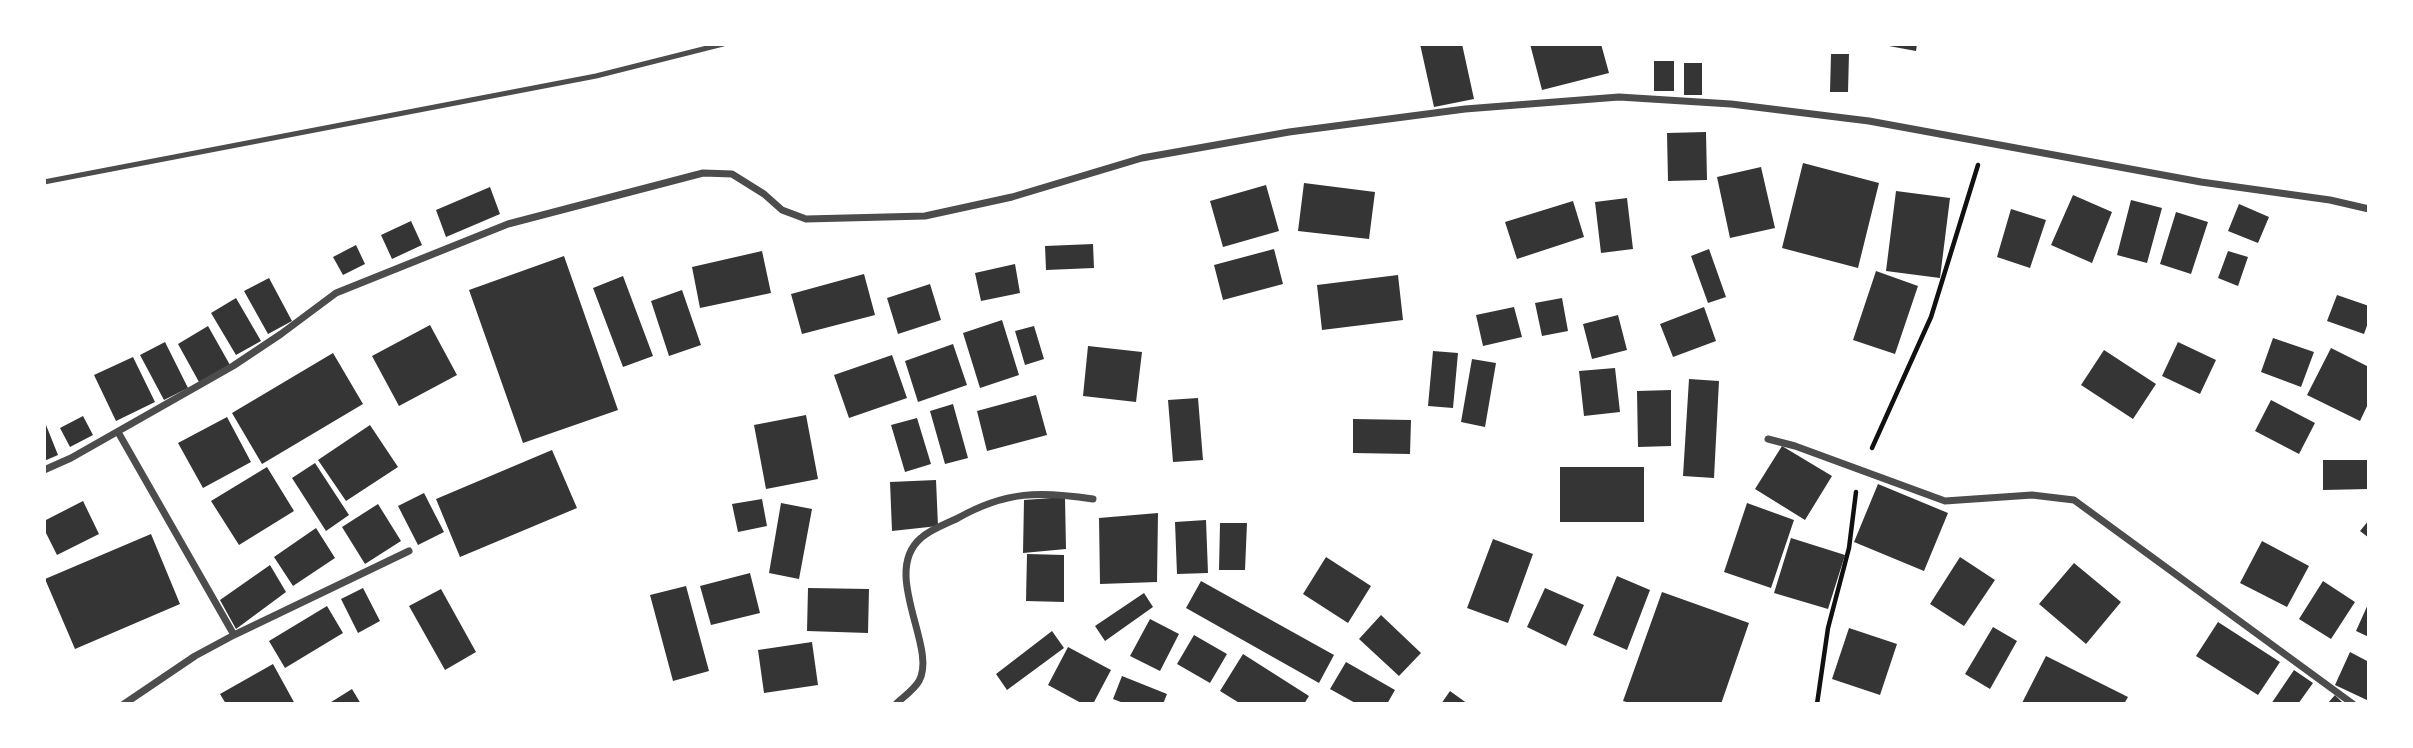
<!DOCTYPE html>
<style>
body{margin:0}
#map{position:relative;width:2413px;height:748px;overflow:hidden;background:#fff;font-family:Figtree,sans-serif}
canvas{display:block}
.frame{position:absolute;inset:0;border:46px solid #fff;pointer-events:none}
</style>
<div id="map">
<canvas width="2413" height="748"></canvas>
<div class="frame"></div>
</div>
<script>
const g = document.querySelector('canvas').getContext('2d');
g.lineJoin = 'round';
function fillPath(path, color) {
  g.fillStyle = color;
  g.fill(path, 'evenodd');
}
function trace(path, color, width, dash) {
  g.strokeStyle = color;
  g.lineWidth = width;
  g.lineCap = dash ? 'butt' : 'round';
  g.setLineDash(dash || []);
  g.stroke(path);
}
const building = new Path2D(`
 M 1420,44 L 1462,44 L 1474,99 L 1434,107 Z
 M 1530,44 L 1601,44 L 1609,73 L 1542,90 Z
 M 1878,44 L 1917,44 L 1916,51 Z
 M 1831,54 L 1849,54 L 1848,92 L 1830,92 Z
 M 1654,61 L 1674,61 L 1674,91 L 1654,91 Z
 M 1684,63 L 1702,63 L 1702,95 L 1684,95 Z
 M 1706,132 L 1707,180 L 1668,181 L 1667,133 Z
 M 1803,163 L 1879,183 L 1858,268 L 1782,248 Z
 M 1761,167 L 1775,228 L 1730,238 L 1717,177 Z
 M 1304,183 L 1375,192 L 1369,239 L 1298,231 Z
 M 1266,185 L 1279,231 L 1223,247 L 1210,201 Z
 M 490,187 L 500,214 L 446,237 L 436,210 Z
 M 1896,191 L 1950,198 L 1940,278 L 1886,271 Z
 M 2073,195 L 2112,212 L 2092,263 L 2051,245 Z
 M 1627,198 L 1633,249 L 1601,253 L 1595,202 Z
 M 2131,200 L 2162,208 L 2147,263 L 2117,255 Z
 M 1573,201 L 1584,237 L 1517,259 L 1505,222 Z
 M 2239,204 L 2269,217 L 2258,243 L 2228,231 Z
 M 2011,209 L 2046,220 L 2030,268 L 1997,257 Z
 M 2176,212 L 2208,222 L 2191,274 L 2160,264 Z
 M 411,221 L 422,245 L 392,259 L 381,235 Z
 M 1093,244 L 1094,268 L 1046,270 L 1045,246 Z
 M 356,245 L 365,264 L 343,275 L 333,257 Z
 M 1274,249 L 1283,284 L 1223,300 L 1214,265 Z
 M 1709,249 L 1726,297 L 1708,303 L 1691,256 Z
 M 762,251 L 771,293 L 700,308 L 692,267 Z
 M 2228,251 L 2248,257 L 2238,286 L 2218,278 Z
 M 564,256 L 618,410 L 523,443 L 469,290 Z
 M 1015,264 L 1020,293 L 981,301 L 975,273 Z
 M 1876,271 L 1918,286 L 1895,354 L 1853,340 Z
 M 864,274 L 875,315 L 802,334 L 791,294 Z
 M 1398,275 L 1403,320 L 1322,330 L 1317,285 Z
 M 623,276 L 653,356 L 623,367 L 593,288 Z
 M 269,278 L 292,321 L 268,334 L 244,291 Z
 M 930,284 L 941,320 L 898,334 L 887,298 Z
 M 682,290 L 701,345 L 669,356 L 651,301 Z
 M 2337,295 L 2369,306 L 2369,320 L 2364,334 L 2327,321 Z
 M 236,298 L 261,341 L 236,355 L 211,313 Z
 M 1562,298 L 1568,331 L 1542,336 L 1535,303 Z
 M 1514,307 L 1522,337 L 1483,346 L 1476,315 Z
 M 1704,307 L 1716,341 L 1673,357 L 1660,324 Z
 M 1618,315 L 1627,350 L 1592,359 L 1583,324 Z
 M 1002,320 L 1019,375 L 980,388 L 963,333 Z
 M 430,325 L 457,375 L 399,406 L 372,356 Z
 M 208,326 L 230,365 L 199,382 L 178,344 Z
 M 1034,326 L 1044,359 L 1025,365 L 1015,331 Z
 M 2273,338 L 2314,352 L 2301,387 L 2261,372 Z
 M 165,342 L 188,388 L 164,400 L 140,355 Z
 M 2178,342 L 2216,360 L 2200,394 L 2162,376 Z
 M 953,344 L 967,385 L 918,402 L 905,361 Z
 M 1088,346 L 1142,352 L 1136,402 L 1083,396 Z
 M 2331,348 L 2369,367 L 2369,402 L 2360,421 L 2307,395 Z
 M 2104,350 L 2156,384 L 2133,419 L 2081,385 Z
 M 1433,351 L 1458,353 L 1453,408 L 1428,406 Z
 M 333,353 L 363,404 L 262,464 L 232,413 Z
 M 892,355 L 907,398 L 849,418 L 834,375 Z
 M 133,357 L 155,402 L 116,421 L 94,375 Z
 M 1472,359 L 1496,363 L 1485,427 L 1461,422 Z
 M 1615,368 L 1620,412 L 1584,416 L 1579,371 Z
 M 1689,379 L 1719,381 L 1714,478 L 1683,476 Z
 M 1671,390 L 1671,446 L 1638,447 L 1637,391 Z
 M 1036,395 L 1047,435 L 987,451 L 977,411 Z
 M 1198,398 L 1203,460 L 1173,462 L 1168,400 Z
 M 2271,400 L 2315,423 L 2299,454 L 2255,431 Z
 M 953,404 L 968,458 L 945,464 L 930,411 Z
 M 806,415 L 818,479 L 766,489 L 754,425 Z
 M 83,416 L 93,435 L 70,447 L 60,428 Z
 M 227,417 L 251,462 L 203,488 L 178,443 Z
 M 917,418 L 931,464 L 905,472 L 891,425 Z
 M 1353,419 L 1411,420 L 1410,454 L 1353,453 Z
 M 44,420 L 58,455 L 44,461 Z
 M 370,425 L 398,467 L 346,501 L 318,460 Z
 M 1782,446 L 1832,476 L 1805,520 L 1755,489 Z
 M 552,450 L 577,508 L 460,557 L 436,499 Z
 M 2323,460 L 2369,460 L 2369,489 L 2323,490 Z
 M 315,463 L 349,515 L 326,531 L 292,478 Z
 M 267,467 L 294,511 L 239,545 L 211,501 Z
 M 1560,467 L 1644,467 L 1644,522 L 1560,522 Z
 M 936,480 L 938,526 L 892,531 L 890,482 Z
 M 1878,484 L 1948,513 L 1924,571 L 1854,542 Z
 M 424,493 L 444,532 L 418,545 L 398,506 Z
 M 1065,497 L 1066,549 L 1023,553 L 1024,500 Z
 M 762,499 L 767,526 L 738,532 L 732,504 Z
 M 83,501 L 99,534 L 57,555 L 44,529 L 44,521 Z
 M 781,503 L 812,509 L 799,579 L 769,573 Z
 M 1747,503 L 1794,520 L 1771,588 L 1724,572 Z
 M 378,504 L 401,541 L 365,564 L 342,527 Z
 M 1158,513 L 1157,582 L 1100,584 L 1099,518 Z
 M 1206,520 L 1208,573 L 1177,574 L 1175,522 Z
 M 2369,520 L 2369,538 L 2360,531 Z
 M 1220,523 L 1247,523 L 1245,570 L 1219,570 Z
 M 316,528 L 335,558 L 293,586 L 274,557 Z
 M 151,534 L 180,604 L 75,649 L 45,579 Z
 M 1791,538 L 1845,555 L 1828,609 L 1774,593 Z
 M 1493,539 L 1533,554 L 1508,623 L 1467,608 Z
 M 2262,541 L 2309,566 L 2287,607 L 2240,583 Z
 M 1027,554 L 1064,555 L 1064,602 L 1026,601 Z
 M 1326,557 L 1371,586 L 1348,623 L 1303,594 Z
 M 1960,557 L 1995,580 L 1964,626 L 1930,604 Z
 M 2074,563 L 2121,602 L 2086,644 L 2039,604 Z
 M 270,565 L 286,592 L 236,629 L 220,600 Z
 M 750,573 L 760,613 L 711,625 L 700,586 Z
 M 1617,576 L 1650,590 L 1627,650 L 1593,635 Z
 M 1201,581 L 1334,655 L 1319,683 L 1186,608 Z
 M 2323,581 L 2355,602 L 2331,639 L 2299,619 Z
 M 686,586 L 709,671 L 673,681 L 650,595 Z
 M 363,588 L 380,621 L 358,633 L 341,599 Z
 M 808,588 L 869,589 L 868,633 L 807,631 Z
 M 1545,588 L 1584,605 L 1566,646 L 1527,627 Z
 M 441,589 L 476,652 L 445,670 L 409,606 Z
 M 1662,592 L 1749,623 L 1721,704 L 1633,704 L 1623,701 Z
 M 1144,593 L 1153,607 L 1105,641 L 1095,626 Z
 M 2369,602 L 2369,637 L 2356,631 Z
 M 327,606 L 343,633 L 285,668 L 269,641 Z
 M 1381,615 L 1421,653 L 1399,676 L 1359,639 Z
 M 1150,619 L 1179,634 L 1160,671 L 1130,656 Z
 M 2218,622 L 2280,662 L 2258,695 L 2196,656 Z
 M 1993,627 L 2017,641 L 1990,689 L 1965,674 Z
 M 1849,628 L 1897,644 L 1880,695 L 1832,679 Z
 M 1052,631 L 1064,648 L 1007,690 L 996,674 Z
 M 1194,635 L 1227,654 L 1210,683 L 1177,664 Z
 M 812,642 L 818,685 L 764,693 L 758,650 Z
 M 1068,647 L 1111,670 L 1093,704 L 1083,704 L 1048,685 Z
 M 2350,652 L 2369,662 L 2369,701 L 2335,685 Z
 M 1243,654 L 1309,696 L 1304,704 L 1241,704 L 1220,691 Z
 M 2046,656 L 2128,697 L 2124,704 L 2022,703 Z
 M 1346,662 L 1395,690 L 1387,704 L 1357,704 L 1330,689 Z
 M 273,664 L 295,704 L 226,704 L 220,694 Z
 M 2294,670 L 2313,683 L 2298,704 L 2271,704 Z
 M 1122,676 L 1167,694 L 1163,704 L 1126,704 L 1113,699 Z
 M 352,689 L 361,704 L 328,704 Z
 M 1450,691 L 1468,704 L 1441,704 Z
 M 2335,695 L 2344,704 L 2327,704 Z`);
const path = new Path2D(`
 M 1872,448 L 1931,317 L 1978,165
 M 1817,704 L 1828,628 L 1849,548 L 1856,492`);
const service = new Path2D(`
 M 44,182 L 596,76 L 723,44`);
const minor = new Path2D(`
 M 118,432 L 234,635 L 195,656 L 124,704
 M 1768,439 L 1795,446 L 1945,501 L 2032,495 L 2074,500 L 2353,704
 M 44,470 L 71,458 L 233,366 L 281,334 L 336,293 L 508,224 L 703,173 L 732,174 L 764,194 L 782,210 L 806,219 L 925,216 L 1012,197 L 1142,158 L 1289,132 L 1465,109 L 1619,97 L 1731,104 L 1869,121 L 2201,182 L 2330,200 L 2369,209
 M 234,635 L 409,551
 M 896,704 C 903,697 914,690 919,681 C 938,648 880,573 921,538 C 931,529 946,524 958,518 C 1006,491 1040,491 1093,499`);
fillPath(building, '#353535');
trace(path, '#111', 4.5);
trace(service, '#4c4c4c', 5);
trace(minor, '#4c4c4c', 7);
</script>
